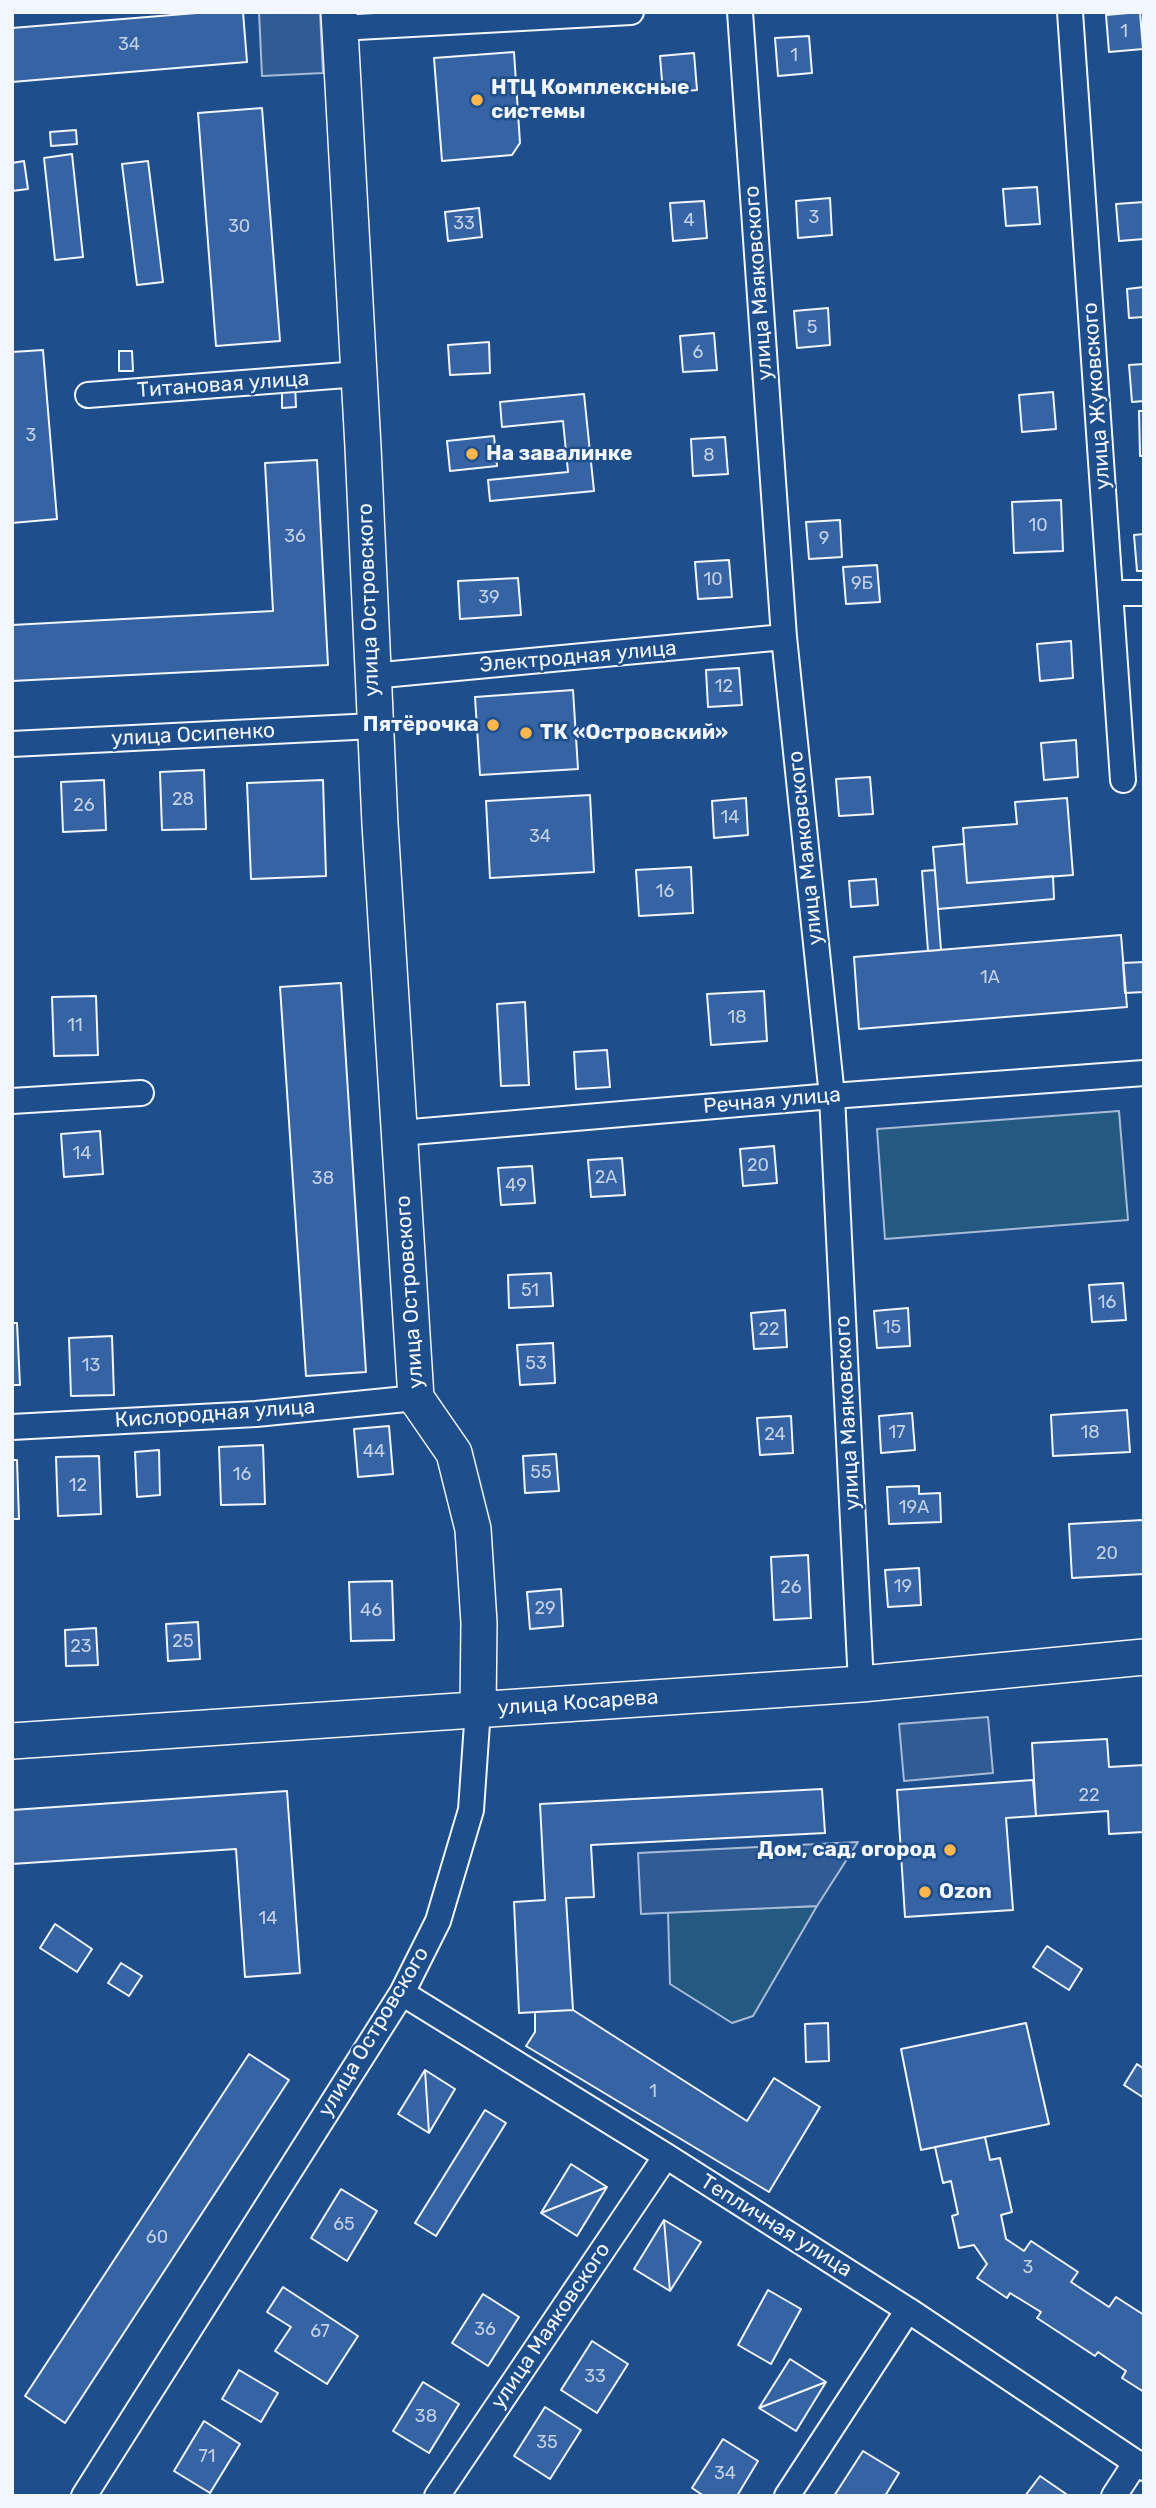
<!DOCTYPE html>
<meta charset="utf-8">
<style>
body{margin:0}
#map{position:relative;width:1156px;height:2508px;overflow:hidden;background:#1f4e8c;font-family:Rubik,sans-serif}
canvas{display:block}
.frame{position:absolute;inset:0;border:14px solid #f2f6ff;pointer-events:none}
</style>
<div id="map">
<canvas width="1156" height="2508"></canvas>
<div class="frame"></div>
</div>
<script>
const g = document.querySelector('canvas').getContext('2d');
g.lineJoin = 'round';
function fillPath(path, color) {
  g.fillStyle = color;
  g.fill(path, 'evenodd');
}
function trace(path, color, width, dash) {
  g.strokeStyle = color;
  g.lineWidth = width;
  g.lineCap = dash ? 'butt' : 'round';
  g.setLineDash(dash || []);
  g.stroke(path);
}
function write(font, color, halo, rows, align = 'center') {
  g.font = font + ' Rubik,sans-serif';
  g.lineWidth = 5;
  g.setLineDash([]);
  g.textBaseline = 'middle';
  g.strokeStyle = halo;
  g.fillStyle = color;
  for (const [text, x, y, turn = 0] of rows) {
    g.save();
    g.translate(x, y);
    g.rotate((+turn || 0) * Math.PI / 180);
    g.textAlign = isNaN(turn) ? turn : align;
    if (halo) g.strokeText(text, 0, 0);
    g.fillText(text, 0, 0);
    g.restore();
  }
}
const green = new Path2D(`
 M 1119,1111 L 1128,1220 L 885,1239 L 877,1129 Z
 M 817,1906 L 753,2016 L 732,2023 L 670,1984 L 668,1912 Z`);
const parking = new Path2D(`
 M 259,12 L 320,12 L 323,73 L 262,76 Z
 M 988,1717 L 993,1773 L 904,1781 L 899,1724 Z
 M 858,1842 L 817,1906 L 641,1914 L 638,1853 Z`);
const building = new Path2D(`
 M 209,12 L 243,12 L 247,62 L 12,82 L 12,28 Z
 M 1140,12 L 1143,49 L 1109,52 L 1106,15 Z
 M 809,36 L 812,73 L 778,76 L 775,38 Z
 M 514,52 L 520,143 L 512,155 L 442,161 L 434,58 Z
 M 694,53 L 697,90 L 663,93 L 660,56 Z
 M 262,108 L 280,341 L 216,346 L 198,113 Z
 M 76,130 L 77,144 L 51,146 L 50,132 Z
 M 72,154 L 83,257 L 55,260 L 44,158 Z
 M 24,161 L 28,189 L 12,191 L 12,163 Z
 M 148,161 L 163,282 L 137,285 L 122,164 Z
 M 1037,187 L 1040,224 L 1006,226 L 1003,189 Z
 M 830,198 L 832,235 L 798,238 L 796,201 Z
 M 704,201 L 707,238 L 673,241 L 670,203 Z
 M 1144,202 L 1144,239 L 1119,241 L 1116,204 Z
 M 479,208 L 482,237 L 448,241 L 445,212 Z
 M 1144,287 L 1144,317 L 1129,318 L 1127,289 Z
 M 828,308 L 830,345 L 797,348 L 794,311 Z
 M 714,333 L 717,370 L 683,372 L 680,336 Z
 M 489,342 L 490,373 L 450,375 L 448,345 Z
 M 43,350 L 57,519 L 12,523 L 12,352 Z
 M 119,351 L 132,351 L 133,371 L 119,371 Z
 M 1144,364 L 1144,401 L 1132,402 L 1129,365 Z
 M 295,382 L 296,407 L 282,408 L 282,383 Z
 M 1053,392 L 1056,429 L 1022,432 L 1019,395 Z
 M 584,394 L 594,491 L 490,501 L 488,480 L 568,472 L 563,421 L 502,427 L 500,402 Z
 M 1139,411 L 1144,411 L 1144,456 L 1140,456 Z
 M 494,436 L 497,466 L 450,471 L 447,441 Z
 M 725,437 L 728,474 L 693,476 L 691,439 Z
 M 317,460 L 328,665 L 12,681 L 12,625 L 273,611 L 265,463 Z
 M 1061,500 L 1063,551 L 1014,553 L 1012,502 Z
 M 840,520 L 842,557 L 809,559 L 806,522 Z
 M 1144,534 L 1144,571 L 1137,571 L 1134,535 Z
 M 729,560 L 732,597 L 698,599 L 695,562 Z
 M 877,565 L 880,602 L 846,604 L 843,567 Z
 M 518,578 L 521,615 L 460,619 L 458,581 Z
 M 1071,641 L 1073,678 L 1040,681 L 1037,644 Z
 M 739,668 L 742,705 L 708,707 L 706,670 Z
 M 573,690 L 578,769 L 480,775 L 475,697 Z
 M 1076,740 L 1078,777 L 1044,780 L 1041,743 Z
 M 204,770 L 206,829 L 162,830 L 160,772 Z
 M 870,777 L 873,814 L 839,816 L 836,779 Z
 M 104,780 L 106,830 L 63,832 L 61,782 Z
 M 323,780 L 326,876 L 251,879 L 247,783 Z
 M 590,795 L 594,872 L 490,878 L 486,801 Z
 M 746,798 L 748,835 L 714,838 L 712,801 Z
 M 1067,798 L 1073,875 L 967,883 L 963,828 L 1017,824 L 1015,802 Z
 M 964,844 L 967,883 L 1053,876 L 1054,899 L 938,909 L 933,847 Z
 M 691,867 L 693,913 L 639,916 L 636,870 Z
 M 935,870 L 941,950 L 928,951 L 922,871 Z
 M 876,879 L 878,905 L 851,907 L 849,881 Z
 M 1121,935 L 1127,1007 L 859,1029 L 854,957 Z
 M 1144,962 L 1144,992 L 1125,993 L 1123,963 Z
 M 341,983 L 366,1372 L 306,1376 L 280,987 Z
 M 764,991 L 767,1041 L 711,1045 L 707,994 Z
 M 96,996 L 98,1055 L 54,1056 L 52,997 Z
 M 525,1002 L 529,1085 L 501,1086 L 497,1004 Z
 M 607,1050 L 610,1087 L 576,1089 L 574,1052 Z
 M 100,1131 L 103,1174 L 64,1177 L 61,1134 Z
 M 774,1146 L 777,1183 L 743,1186 L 740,1149 Z
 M 622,1158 L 625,1195 L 591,1197 L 588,1160 Z
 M 532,1166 L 535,1203 L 501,1205 L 498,1168 Z
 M 551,1273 L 553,1306 L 509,1308 L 508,1275 Z
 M 1123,1283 L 1126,1320 L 1092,1322 L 1089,1285 Z
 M 908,1308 L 910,1346 L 877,1348 L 874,1311 Z
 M 785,1310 L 787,1347 L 754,1349 L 751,1313 Z
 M 12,1323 L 17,1323 L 20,1385 L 12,1385 Z
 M 112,1336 L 114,1395 L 71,1396 L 69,1338 Z
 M 553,1343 L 555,1383 L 520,1385 L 517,1345 Z
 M 1127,1410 L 1130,1452 L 1053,1456 L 1051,1415 Z
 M 912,1413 L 915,1450 L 881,1453 L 879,1416 Z
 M 791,1416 L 793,1453 L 760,1455 L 757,1418 Z
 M 389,1426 L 393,1474 L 358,1477 L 354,1429 Z
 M 263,1445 L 265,1504 L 221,1505 L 219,1447 Z
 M 159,1450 L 160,1495 L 137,1497 L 135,1452 Z
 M 556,1454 L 559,1491 L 525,1493 L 523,1456 Z
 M 99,1456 L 101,1514 L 58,1516 L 56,1457 Z
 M 12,1460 L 17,1460 L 19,1519 L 12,1519 Z
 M 919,1486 L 919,1494 L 940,1493 L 941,1522 L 889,1524 L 887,1487 Z
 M 1143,1520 L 1144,1574 L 1072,1578 L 1069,1524 Z
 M 808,1555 L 811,1618 L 774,1620 L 771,1557 Z
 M 919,1568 L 921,1605 L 888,1607 L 885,1570 Z
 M 392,1581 L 394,1640 L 351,1641 L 349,1582 Z
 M 561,1589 L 563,1626 L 530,1629 L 527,1592 Z
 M 198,1622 L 200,1659 L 168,1661 L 166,1624 Z
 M 96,1628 L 98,1665 L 66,1666 L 65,1630 Z
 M 1107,1739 L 1109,1767 L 1144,1765 L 1144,1832 L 1109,1834 L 1108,1811 L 1036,1816 L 1032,1743 Z
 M 1033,1780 L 1036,1816 L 1006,1818 L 1013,1910 L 905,1917 L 897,1790 Z
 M 822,1789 L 825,1833 L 591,1845 L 594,1897 L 566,1898 L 573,2010 L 519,2013 L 514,1902 L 545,1900 L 540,1804 Z
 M 287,1791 L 300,1973 L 245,1977 L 236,1849 L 12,1864 L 12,1810 Z
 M 55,1924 L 92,1949 L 77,1972 L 40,1948 Z
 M 1047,1946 L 1082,1969 L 1069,1990 L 1033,1967 Z
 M 121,1963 L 142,1976 L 129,1996 L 108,1983 Z
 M 573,2010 L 747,2121 L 774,2078 L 820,2107 L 769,2192 L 526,2046 L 535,2032 L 535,2012 Z
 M 828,2023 L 829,2061 L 806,2062 L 805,2024 Z
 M 1026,2023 L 1049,2124 L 921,2150 L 901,2049 Z
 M 249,2054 L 289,2080 L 65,2423 L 25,2396 Z
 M 1137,2064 L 1144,2069 L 1144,2098 L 1124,2085 Z
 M 425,2070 L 455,2089 L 429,2133 Z
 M 425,2070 L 429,2133 L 398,2114 Z
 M 485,2110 L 506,2123 L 436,2236 L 415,2223 Z
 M 985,2137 L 990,2160 L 1000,2158 L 1012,2212 L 1001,2215 L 1006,2239 L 1024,2251 L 1031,2241 L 1078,2272 L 1071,2282 L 1109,2307 L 1116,2297 L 1144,2315 L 1144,2392 L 1122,2378 L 1126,2371 L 1098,2352 L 1095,2356 L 1037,2318 L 1041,2312 L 1010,2293 L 1007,2298 L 977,2278 L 987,2264 L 974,2245 L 959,2248 L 952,2216 L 958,2214 L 951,2181 L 943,2183 L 935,2147 Z
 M 571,2164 L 607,2187 L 541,2213 Z
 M 607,2187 L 577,2236 L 541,2213 Z
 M 341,2189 L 377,2211 L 347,2261 L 311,2238 Z
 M 664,2220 L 701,2242 L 670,2291 Z
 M 664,2220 L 670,2291 L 634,2269 Z
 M 283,2287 L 358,2336 L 327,2384 L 275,2351 L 291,2327 L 267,2312 Z
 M 768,2290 L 801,2309 L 771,2364 L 738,2345 Z
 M 483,2294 L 519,2317 L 488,2366 L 452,2343 Z
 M 592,2341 L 628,2364 L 597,2413 L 561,2390 Z
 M 790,2359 L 826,2382 L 759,2408 Z
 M 239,2370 L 278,2393 L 261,2422 L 222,2399 Z
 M 423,2382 L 459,2404 L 429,2453 L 393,2431 Z
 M 826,2382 L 796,2431 L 759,2408 Z
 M 545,2407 L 581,2430 L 550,2479 L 514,2456 Z
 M 204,2421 L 240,2444 L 210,2493 L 174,2471 Z
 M 723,2439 L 758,2461 L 737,2496 L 704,2496 L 692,2488 Z
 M 863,2451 L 899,2473 L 885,2496 L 834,2496 Z
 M 1040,2476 L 1069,2496 L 1025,2496 Z`);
const street = new Path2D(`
 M 740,12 L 784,637 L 832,1096 L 861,1684
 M 1070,12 L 1123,780
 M 339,28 L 631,12
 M 88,395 L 359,374
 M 1110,593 L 1144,593
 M 372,676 L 784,637
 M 12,744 L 374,726
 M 12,1101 L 141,1093
 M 400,1133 L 832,1096 L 1144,1073
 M 12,1427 L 256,1414 L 416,1398
 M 402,1993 L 666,2156 L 908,2310 L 1144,2468
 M 84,2496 L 402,1993 L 438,1921 L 471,1810 L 478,1709
 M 437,2496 L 666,2156
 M 787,2496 L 908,2310
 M 1114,2496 L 1136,2462`);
const secondary = new Path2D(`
 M 339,12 L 363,447 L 380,824 L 416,1398 L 454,1453 L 473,1529 L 479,1623 L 478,1709
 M 12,1741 L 861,1684 L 1144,1657`);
const markers = [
 [477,100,7,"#ffb74d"],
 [472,454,7,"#ffb74d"],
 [493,725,7,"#ffb74d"],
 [526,733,7,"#ffb74d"],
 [950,1850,7,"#ffb74d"],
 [925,1892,7,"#ffb74d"]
];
const numberNames = [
 ["1",1124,32],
 ["34",129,45],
 ["1",794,56],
 ["3",814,218],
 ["4",689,221],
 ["33",464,224],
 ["30",239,227],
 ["5",812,328],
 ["6",698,353],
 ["3",31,436],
 ["8",709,456],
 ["10",1038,526],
 ["36",295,537],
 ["9",824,539],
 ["10",713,580],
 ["9Б",862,584],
 ["39",489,598],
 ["12",724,687],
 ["28",183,800],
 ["26",84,806],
 ["14",730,818],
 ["34",540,837],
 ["16",665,892],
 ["1А",990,978],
 ["18",737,1018],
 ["11",75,1026],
 ["14",82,1154],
 ["20",758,1166],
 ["2А",606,1178],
 ["38",323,1179],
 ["49",516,1186],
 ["51",530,1291],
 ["16",1107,1303],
 ["15",892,1328],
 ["22",769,1330],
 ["53",536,1364],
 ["13",91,1366],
 ["17",897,1433],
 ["18",1090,1433],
 ["24",775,1435],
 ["44",374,1452],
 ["55",541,1473],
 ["16",242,1475],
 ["12",78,1486],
 ["19А",914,1508],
 ["20",1107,1554],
 ["19",903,1587],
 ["26",791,1588],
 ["29",545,1609],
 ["46",371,1611],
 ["25",183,1642],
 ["23",81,1647],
 ["22",1089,1796],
 ["14",268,1919],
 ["1",653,2092],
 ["65",344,2225],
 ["60",157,2238],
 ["3",1028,2268],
 ["36",485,2330],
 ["67",320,2332],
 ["33",595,2377],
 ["38",426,2417],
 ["35",547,2443],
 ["71",207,2457],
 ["34",725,2474]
];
const poiNames = [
 ["НТЦ Комплексные",491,88],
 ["системы",491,112],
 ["На завалинке",486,454],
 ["Пятёрочка",479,725,"right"],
 ["ТК «Островский»",540,733],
 ["Дом, сад, огород",936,1850,"right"],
 ["Ozon",939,1892]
];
const streetNames = [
 ["улица Маяковского",759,283,-94],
 ["Титановая улица",223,385,-4],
 ["улица Жуковского",1097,396,-94],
 ["улица Островского",369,600,-92],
 ["Электродная улица",578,657,-5],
 ["улица Осипенко",193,735,-3],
 ["улица Маяковского",806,848,-96],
 ["Речная улица",772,1101,-5],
 ["улица Островского",410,1292,-94],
 ["улица Маяковского",848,1413,-93],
 ["Кислородная улица",215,1414,-4],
 ["улица Косарева",578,1703,-4],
 ["улица Островского",374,2032,-59],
 ["Тепличная улица",776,2226,32],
 ["улица Маяковского",551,2326,-56]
];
fillPath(green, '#245a82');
trace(green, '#a8bbd7', 2);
fillPath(parking, '#305b95');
trace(parking, '#a8bbd7', 2);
fillPath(building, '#3563a3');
trace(building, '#f2f6ff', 2);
trace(street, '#f2f6ff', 28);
trace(secondary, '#f2f6ff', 38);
trace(street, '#1f4e8c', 24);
trace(secondary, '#1f4e8c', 35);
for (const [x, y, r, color] of markers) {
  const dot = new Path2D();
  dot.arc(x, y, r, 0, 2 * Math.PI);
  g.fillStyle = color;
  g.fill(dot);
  trace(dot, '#1f4e8c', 2.5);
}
write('18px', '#c3d1e8', null, numberNames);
write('bold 21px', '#f2f6ff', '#1f4e8c', poiNames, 'left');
write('21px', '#f2f6ff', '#1f4e8c', streetNames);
</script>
